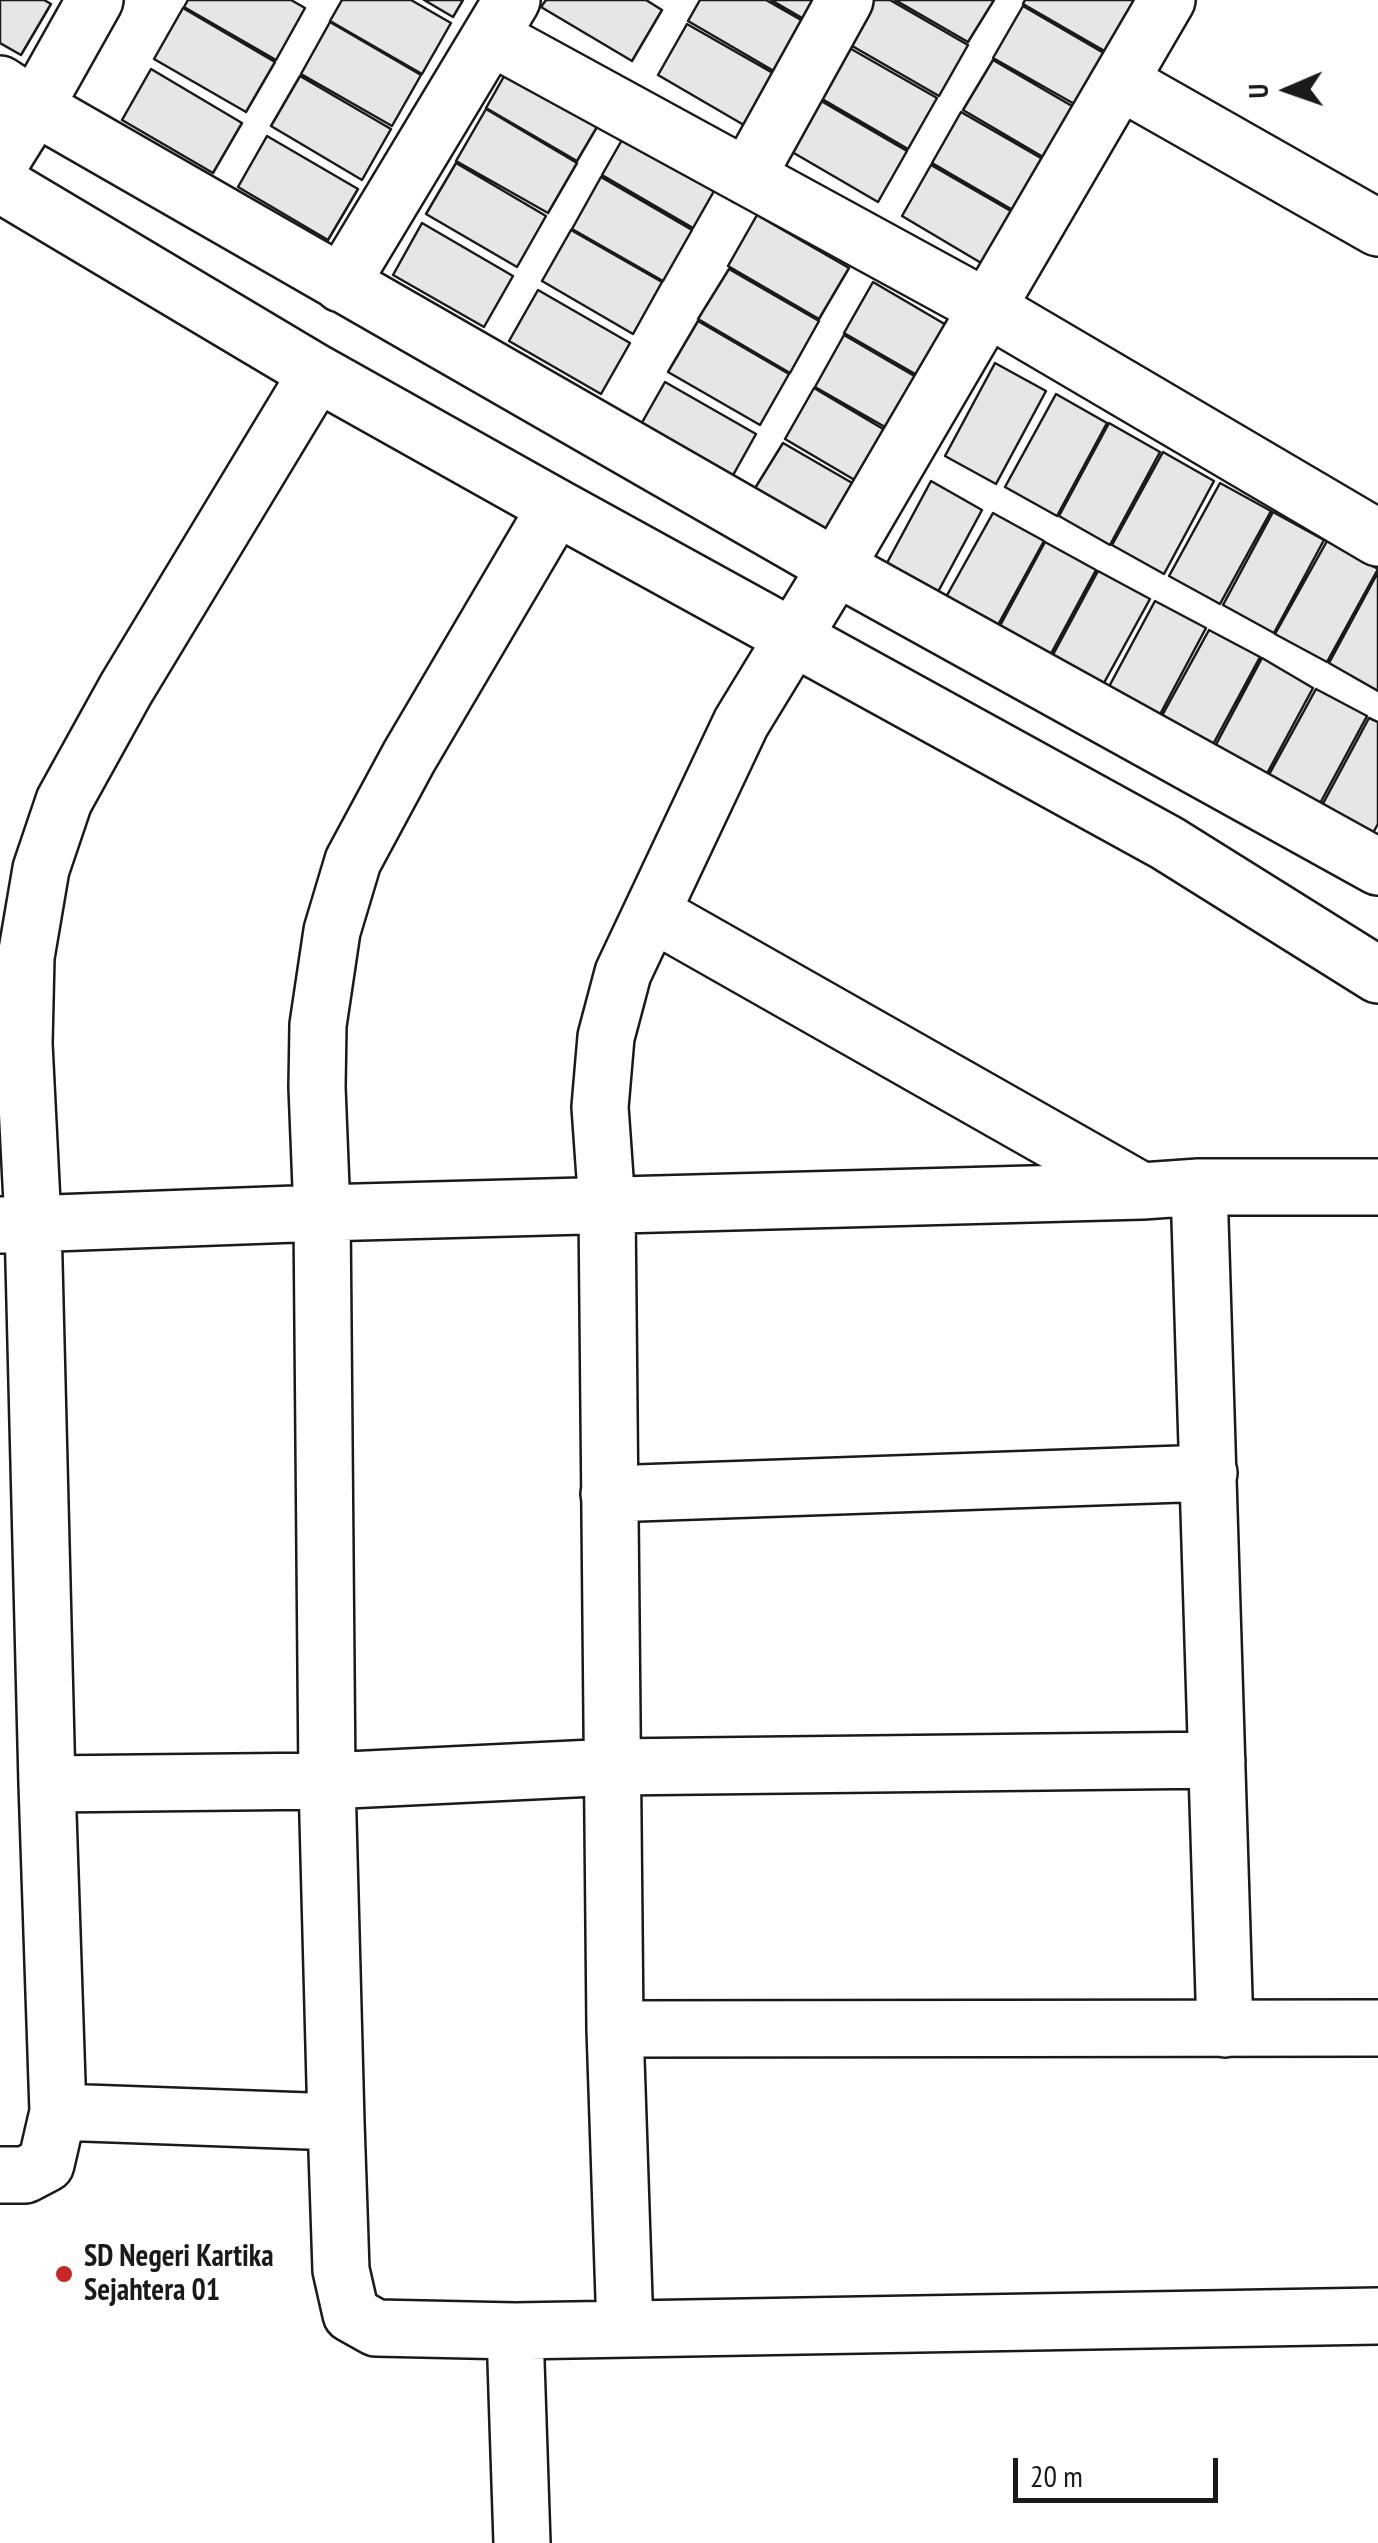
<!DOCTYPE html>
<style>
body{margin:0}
#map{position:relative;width:1378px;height:2543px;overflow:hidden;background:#fff;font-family:"PT Sans Narrow",sans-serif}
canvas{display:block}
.north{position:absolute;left:1238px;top:40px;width:100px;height:100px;-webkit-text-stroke:8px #fff;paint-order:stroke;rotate:268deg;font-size:28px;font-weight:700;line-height:40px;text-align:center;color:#1a1a1a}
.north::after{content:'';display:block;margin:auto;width:35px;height:45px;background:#1a1a1a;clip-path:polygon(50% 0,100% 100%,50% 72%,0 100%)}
.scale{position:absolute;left:1013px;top:2458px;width:205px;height:45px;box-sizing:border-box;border:5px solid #1a1a1a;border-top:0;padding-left:12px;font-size:30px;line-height:35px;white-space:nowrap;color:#1a1a1a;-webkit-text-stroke:8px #fff;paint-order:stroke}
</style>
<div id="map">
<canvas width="1378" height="2543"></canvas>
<div class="north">U</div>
<div class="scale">20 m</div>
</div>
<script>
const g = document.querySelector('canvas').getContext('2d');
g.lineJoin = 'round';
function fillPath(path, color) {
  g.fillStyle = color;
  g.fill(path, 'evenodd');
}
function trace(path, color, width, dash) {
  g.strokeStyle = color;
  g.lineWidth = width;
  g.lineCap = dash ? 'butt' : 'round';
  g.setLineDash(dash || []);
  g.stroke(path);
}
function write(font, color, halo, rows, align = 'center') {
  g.font = font + ' "PT Sans Narrow",sans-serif';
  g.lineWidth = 8;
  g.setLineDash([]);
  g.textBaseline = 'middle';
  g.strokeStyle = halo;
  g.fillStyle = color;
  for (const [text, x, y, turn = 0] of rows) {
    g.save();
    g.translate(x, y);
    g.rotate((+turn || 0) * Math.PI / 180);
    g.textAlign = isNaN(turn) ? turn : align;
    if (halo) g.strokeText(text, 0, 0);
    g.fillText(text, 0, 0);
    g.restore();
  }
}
const building = new Path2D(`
 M 0,0 L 44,0 L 51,4 L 21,55 L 0,43 Z
 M 188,0 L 291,0 L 305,8 L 276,60 L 184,7 Z
 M 342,0 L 411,0 L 451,23 L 422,74 L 330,21 Z
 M 424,0 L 463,0 L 453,17 Z
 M 546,0 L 646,0 L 662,10 L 632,61 L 541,7 Z
 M 700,0 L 766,0 L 808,24 L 779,74 L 688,21 Z
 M 771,0 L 822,0 L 809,22 Z
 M 872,0 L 890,0 L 968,45 L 939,96 L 847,43 Z
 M 895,0 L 994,0 L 968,42 Z
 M 1025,0 L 1133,0 L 1144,7 L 1115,57 L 1023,4 Z
 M 1023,6 L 1114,59 L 1085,110 L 993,58 Z
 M 183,8 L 275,62 L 246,112 L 154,59 Z
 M 330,22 L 421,75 L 392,126 L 301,74 Z
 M 687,24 L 778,76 L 749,128 L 658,75 Z
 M 846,46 L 937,98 L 908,149 L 817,96 Z
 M 515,57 L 607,110 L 577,161 L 486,108 Z
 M 993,60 L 1084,113 L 1055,164 L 963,110 Z
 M 151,69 L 242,123 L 213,173 L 122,120 Z
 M 300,76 L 391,129 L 362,180 L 271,126 Z
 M 816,98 L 907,151 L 878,202 L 787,149 Z
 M 486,109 L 577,163 L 548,213 L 456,161 Z
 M 961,112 L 1053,165 L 1023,216 L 932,163 Z
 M 631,124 L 722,177 L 693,228 L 602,175 Z
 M 267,136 L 358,189 L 328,240 L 238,187 Z
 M 456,163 L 546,216 L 517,267 L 426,214 Z
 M 931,165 L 1023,218 L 993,270 L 902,216 Z
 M 601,177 L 692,230 L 663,281 L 572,229 Z
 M 757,215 L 849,268 L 819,319 L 728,266 Z
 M 422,223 L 513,276 L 484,327 L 393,275 Z
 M 571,230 L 662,282 L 633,334 L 542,281 Z
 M 729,269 L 819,321 L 790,373 L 698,319 Z
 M 873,282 L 965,336 L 936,386 L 844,333 Z
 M 538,290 L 630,343 L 601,394 L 509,341 Z
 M 698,321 L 789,374 L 760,425 L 668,372 Z
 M 844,335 L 935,388 L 906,439 L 815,387 Z
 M 995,363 L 1046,391 L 996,484 L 945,456 Z
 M 665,382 L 756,434 L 727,486 L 636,433 Z
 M 814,388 L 905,442 L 875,492 L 785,439 Z
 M 1056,394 L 1107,423 L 1057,516 L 1005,487 Z
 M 1109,423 L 1160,452 L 1110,545 L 1059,516 Z
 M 783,443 L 873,495 L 844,546 L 752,493 Z
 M 1163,452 L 1214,481 L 1164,574 L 1112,545 Z
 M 931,481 L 982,510 L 932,603 L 881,574 Z
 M 1220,483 L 1271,511 L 1220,604 L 1169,576 Z
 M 1273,512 L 1324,540 L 1274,633 L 1223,605 Z
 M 993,513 L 1044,541 L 993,634 L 941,606 Z
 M 1327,541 L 1378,569 L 1327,662 L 1275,634 Z
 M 1045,542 L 1096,570 L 1046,663 L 995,635 Z
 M 1098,571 L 1150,599 L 1099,692 L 1048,664 Z
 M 1378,572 L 1378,691 L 1329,663 Z
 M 1155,601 L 1206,628 L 1156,722 L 1105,694 Z
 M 1209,630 L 1260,657 L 1210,750 L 1158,723 Z
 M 1262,658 L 1313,688 L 1263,781 L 1212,752 Z
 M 1316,689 L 1367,716 L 1317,809 L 1265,782 Z
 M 1369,718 L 1378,722 L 1378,824 L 1370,838 L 1319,811 Z`);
const minor = new Path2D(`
 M 491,37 L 987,308 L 1378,538
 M 1121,82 L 1378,228
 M 0,84 L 35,107 L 836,567 L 1378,867
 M 0,163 L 35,107 L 95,0
 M 747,177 L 845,0
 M 0,184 L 317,373 L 556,507 L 1167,843 L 1378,975
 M 341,284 L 512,0
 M 556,507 L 409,757 L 353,861 L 332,931 L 318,1025 L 317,1087 L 322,1213 L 327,1781 L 336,2122 L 341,2270 L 351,2314 L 376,2328 L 515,2331 L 1378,2316
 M 652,913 L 1140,1190
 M 1199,1187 L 1225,2029
 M 0,1225 L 322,1213 L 1142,1191 L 1199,1187 L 1378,1187
 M 609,1494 L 1209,1473
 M 47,1784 L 33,1223 L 24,1044 L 26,957 L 41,869 L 64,801 L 126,689 L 317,373
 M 615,2029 L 1378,2028
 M 58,2112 L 336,2122
 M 0,2175 L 25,2175 L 46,2164 L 58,2112 L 47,1784 L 327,1781 L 614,1767 L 1217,1760
 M 625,2329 L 615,2029 L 607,1206 L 600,1107 L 606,1037 L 623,973 L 741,723 L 836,567 L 1167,0
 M 515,2331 L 522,2543`);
const markers = [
 [64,2274,10,"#c62828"]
];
const poiNames = [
 ["SD Negeri Kartika",84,2257],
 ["Sejahtera 01",84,2291]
];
fillPath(building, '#e6e6e6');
trace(building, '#1a1a1a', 2.5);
trace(minor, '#1a1a1a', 60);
trace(minor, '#fff', 55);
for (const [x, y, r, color] of markers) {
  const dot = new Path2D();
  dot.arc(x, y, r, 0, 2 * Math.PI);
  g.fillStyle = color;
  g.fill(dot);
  trace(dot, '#fff', 4);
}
write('bold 30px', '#1a1a1a', '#fff', poiNames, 'left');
</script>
